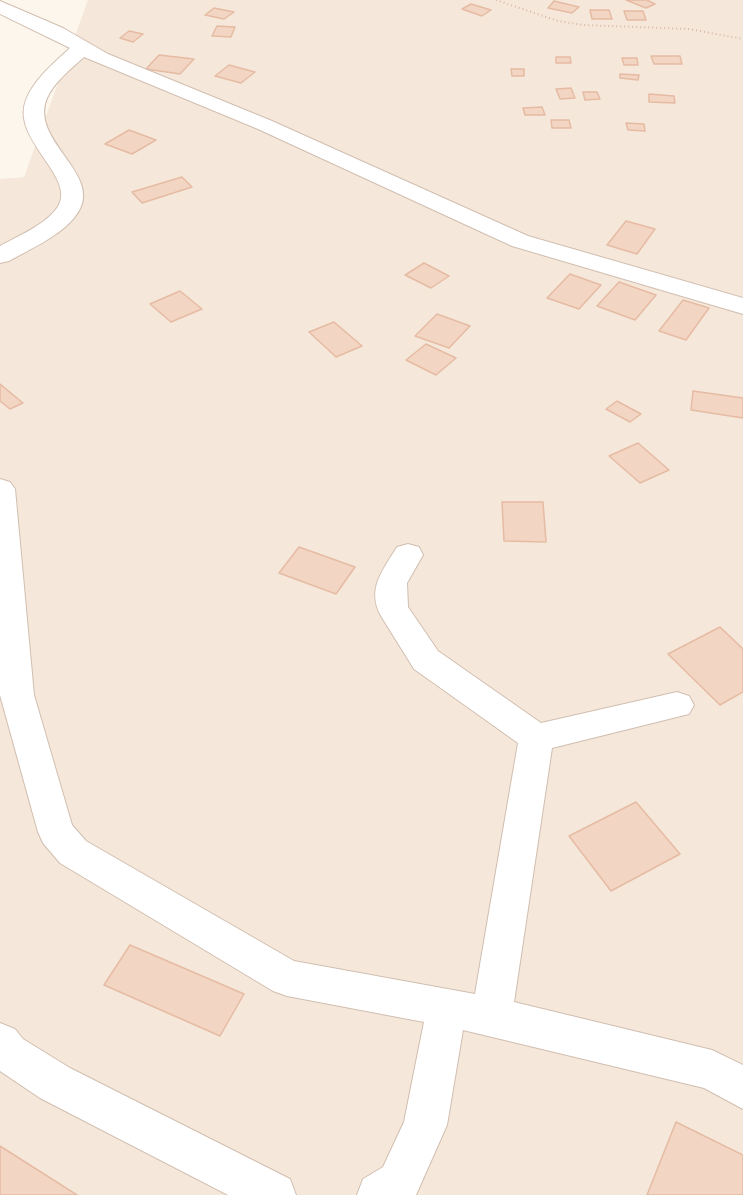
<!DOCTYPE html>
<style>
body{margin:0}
canvas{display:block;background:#fdf6ec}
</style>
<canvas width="743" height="1195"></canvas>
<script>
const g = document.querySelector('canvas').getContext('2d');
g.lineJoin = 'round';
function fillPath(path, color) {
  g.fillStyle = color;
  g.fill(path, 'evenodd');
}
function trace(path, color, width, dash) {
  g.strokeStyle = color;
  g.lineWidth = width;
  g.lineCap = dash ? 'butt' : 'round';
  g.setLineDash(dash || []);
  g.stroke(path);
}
const residential = new Path2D(`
 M 88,0 L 743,0 L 743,1195 L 0,1195 L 0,179 L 24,177 Z`);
const building = new Path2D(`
 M 626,0 L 647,0 L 655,4 L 646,8 Z
 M 554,1 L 579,7 L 572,13 L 548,8 Z
 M 471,4 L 491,10 L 482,16 L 462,9 Z
 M 214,8 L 234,12 L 224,19 L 205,15 Z
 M 590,10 L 609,10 L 612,19 L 592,19 Z
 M 624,11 L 643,11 L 646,20 L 627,20 Z
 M 217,26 L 235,27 L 231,37 L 212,36 Z
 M 129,31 L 143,34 L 133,42 L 120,38 Z
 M 159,55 L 194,59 L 180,74 L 146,69 Z
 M 651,56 L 680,56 L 682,64 L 654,64 Z
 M 556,57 L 570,57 L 571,63 L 556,63 Z
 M 622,58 L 637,58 L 638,65 L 624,65 Z
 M 229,65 L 255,72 L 241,83 L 215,76 Z
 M 511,69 L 524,69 L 524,76 L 512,76 Z
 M 620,74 L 639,75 L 638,80 L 620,78 Z
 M 571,88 L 575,98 L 560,99 L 556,89 Z
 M 583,92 L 597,92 L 600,99 L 585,100 Z
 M 649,94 L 674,96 L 675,103 L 649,102 Z
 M 542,107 L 545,115 L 525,115 L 523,108 Z
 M 551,120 L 569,120 L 571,128 L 552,128 Z
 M 626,123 L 644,124 L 645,131 L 628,130 Z
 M 129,130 L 156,140 L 132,154 L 105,144 Z
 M 182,177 L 192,187 L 142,203 L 132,192 Z
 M 626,221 L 655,229 L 637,254 L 607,245 Z
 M 424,263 L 449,276 L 431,288 L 405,275 Z
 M 570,274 L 601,285 L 579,309 L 547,298 Z
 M 619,282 L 656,295 L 635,320 L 597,306 Z
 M 180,291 L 202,309 L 171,322 L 150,304 Z
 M 683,300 L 709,308 L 686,340 L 659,331 Z
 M 437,314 L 470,326 L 449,348 L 415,336 Z
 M 334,322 L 362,346 L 336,357 L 309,332 Z
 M 426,344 L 456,358 L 436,375 L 406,360 Z
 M 0,384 L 23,403 L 10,409 L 0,401 Z
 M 693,391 L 743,398 L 743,418 L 691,410 Z
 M 617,401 L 641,414 L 630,422 L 606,409 Z
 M 638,443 L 669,470 L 640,483 L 609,456 Z
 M 502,502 L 543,502 L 546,542 L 504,541 Z
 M 299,547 L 355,567 L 336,594 L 279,573 Z
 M 720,627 L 743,649 L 743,692 L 720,705 L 668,654 Z
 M 636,802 L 680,854 L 611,891 L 569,836 Z
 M 130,945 L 244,994 L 220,1036 L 104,985 Z
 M 676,1122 L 743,1155 L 743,1195 L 647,1195 Z
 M 0,1146 L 77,1195 L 0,1195 Z`);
const path = new Path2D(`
 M 496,0 L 558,21 L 583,25 L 689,29 L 743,39`);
const minor = new Path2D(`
 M 0,1 L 63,28 L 108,54 L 272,121 L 528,236 L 743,298 L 743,314 L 512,246 L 258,129 L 84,57 C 71,69 55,81 47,98 C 28,143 110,176 74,218 C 58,237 30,249 9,261 L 0,263 L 0,246 C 18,236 45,225 57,208 C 79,178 10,140 26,100 C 34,79 54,63 70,48 L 0,14 Z
 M 0,479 L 10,482 L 15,489 L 34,695 L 72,825 L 86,841 L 294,961 L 475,994 L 518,743 L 414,669 L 381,616 C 366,589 383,570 397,547 L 408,544 L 419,547 L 423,555 L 407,583 L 408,607 L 438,651 L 541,723 L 677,692 L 689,696 L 694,705 L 689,714 L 552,748 L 514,1002 L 712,1050 L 743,1065 L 743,1109 L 704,1088 L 463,1030 L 447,1125 L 416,1195 L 357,1195 L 363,1179 L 383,1167 L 404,1122 L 424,1022 L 287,996 L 273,991 L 60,863 L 43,843 L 38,832 L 0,695 Z
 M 0,1023 L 15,1029 L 23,1039 L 70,1068 L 290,1179 L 296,1195 L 228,1195 L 40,1098 L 0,1071 Z`);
fillPath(residential, '#f5e8da');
fillPath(building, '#f3d5c3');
trace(building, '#e6bba3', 1.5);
trace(minor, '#d1beb0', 2);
trace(path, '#d9b8a5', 2, [1, 3]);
fillPath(minor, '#fff');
</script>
